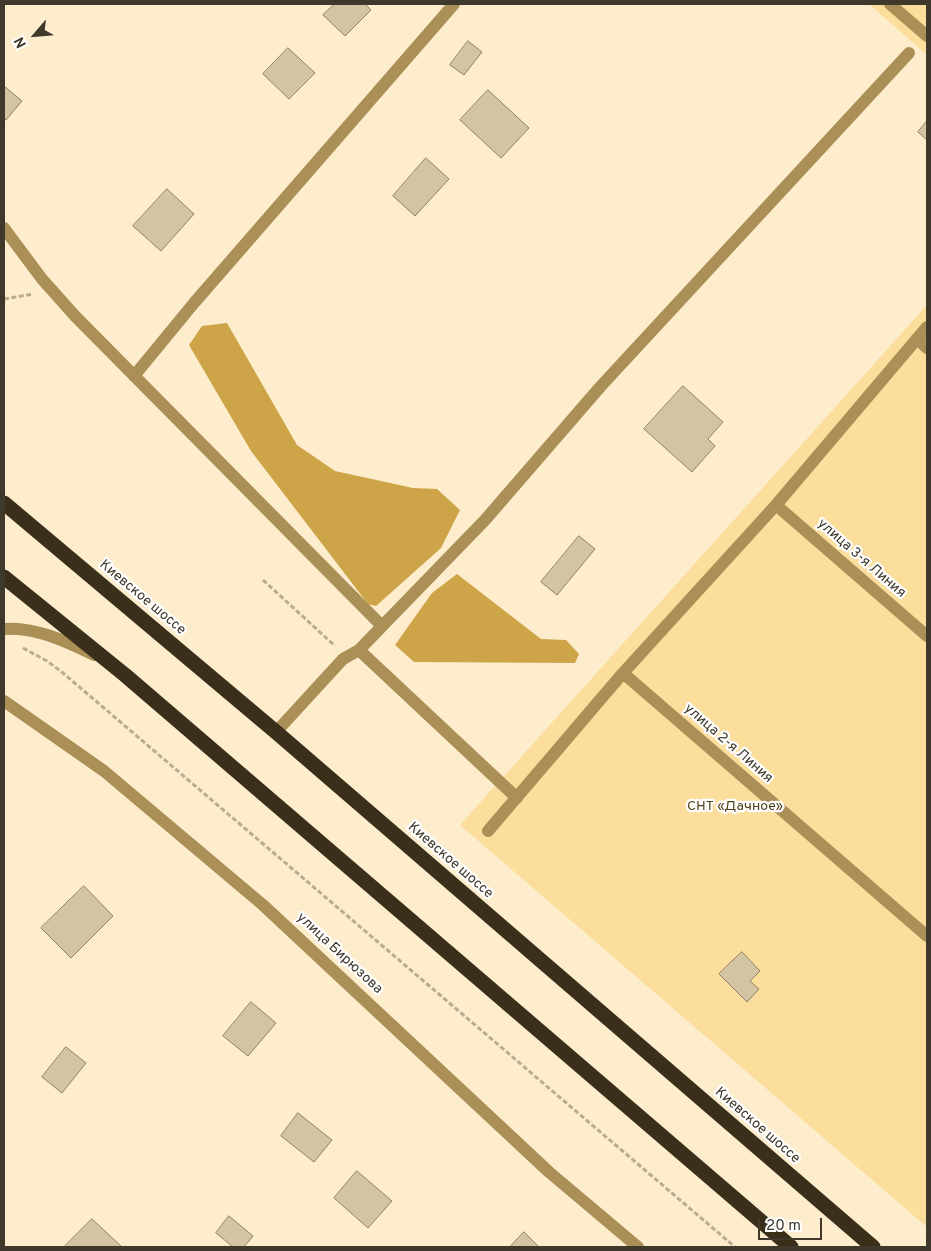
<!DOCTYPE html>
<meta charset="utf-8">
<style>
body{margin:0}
#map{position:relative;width:931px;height:1251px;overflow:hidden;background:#fdedcc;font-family:Overpass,sans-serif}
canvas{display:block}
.frame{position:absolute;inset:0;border:5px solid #3f392c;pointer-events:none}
.north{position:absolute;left:10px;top:10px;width:50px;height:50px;-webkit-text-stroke:4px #fff;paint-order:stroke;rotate:243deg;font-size:14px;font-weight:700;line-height:20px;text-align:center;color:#3f392c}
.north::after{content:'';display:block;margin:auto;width:18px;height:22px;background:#3f392c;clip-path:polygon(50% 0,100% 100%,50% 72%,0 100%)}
.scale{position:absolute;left:758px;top:1218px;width:64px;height:22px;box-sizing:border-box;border:2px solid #3f392c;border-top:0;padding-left:6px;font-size:15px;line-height:18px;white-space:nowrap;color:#3f392c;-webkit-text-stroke:4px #fff;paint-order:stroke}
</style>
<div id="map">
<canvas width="931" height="1251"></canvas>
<div class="frame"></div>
<div class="north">N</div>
<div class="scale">20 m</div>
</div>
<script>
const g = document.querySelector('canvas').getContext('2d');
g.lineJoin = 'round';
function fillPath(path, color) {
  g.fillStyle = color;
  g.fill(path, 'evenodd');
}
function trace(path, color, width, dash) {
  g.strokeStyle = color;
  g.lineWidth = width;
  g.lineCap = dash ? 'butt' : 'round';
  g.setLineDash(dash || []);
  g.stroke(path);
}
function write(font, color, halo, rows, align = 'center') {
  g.font = font + ' Overpass,sans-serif';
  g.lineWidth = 4.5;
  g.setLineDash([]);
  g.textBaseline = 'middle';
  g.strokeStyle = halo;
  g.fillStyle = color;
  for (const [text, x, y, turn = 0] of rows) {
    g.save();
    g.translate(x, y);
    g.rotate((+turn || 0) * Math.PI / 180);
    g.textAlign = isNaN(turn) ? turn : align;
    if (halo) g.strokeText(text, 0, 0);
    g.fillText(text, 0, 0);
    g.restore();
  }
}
const green = new Path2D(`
 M 869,4 L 927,4 L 927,55 Z
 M 927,305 L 927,1227 L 460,825 Z`);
const forest = new Path2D(`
 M 227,323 L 297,445 L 335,471 L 413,488 L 437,489 L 460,510 L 441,548 L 376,606 L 368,604 L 251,451 L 189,345 L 202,326 Z
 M 457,574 L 541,639 L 566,640 L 579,654 L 575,663 L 414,662 L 395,645 L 432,593 Z`);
const building = new Path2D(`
 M 335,4 L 365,4 L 371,10 L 345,36 L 323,15 Z
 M 468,41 L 482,52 L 464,75 L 450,65 Z
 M 288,48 L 315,73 L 289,99 L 263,74 Z
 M 4,86 L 22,101 L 6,120 L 4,119 Z
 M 488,90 L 529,128 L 501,158 L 460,120 Z
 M 927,121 L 927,140 L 918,132 Z
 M 426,158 L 449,179 L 415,216 L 393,196 Z
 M 167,189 L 194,214 L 161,251 L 133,226 Z
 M 683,386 L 723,422 L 708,439 L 715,446 L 692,472 L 644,429 Z
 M 579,536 L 595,549 L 557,595 L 541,582 Z
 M 84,886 L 113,916 L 71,958 L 41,928 Z
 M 742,952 L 760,971 L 750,981 L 759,989 L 747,1002 L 719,974 Z
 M 251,1002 L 276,1023 L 248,1056 L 223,1036 Z
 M 66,1047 L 86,1063 L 62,1093 L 42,1077 Z
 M 298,1113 L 332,1140 L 314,1162 L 281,1136 Z
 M 357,1171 L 392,1201 L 368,1228 L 334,1198 Z
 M 229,1216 L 253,1236 L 244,1247 L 233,1247 L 216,1233 Z
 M 92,1219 L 122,1247 L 64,1247 Z
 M 524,1232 L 539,1247 L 510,1247 Z`);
const path = new Path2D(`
 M 4,299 L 33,294
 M 263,580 L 335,646
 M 23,648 L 47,661 L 63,673 L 735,1247`);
const minor = new Path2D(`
 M 890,4 L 927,36
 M 4,228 L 42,279 L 75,316 L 382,626
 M 917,339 L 927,348
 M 134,376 L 194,303 L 454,4
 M 776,505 L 927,636
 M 4,629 C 34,626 68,642 94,655
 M 359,650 L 485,520 L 601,386 L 909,53
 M 623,673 L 927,936
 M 4,701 L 104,771 L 263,905 L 549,1172 L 638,1247
 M 276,732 L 343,659 L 359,650 L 517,798
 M 488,831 L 623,673 L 776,505 L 927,327`);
const highway = new Path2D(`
 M 4,503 L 276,732 L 873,1247
 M 4,577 L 125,675 L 791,1247`);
const streetNames = [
 ["улица 3-я Линия",861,559,41],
 ["Киевское шоссе",142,598,40],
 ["улица 2-я Линия",728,744,41],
 ["Киевское шоссе",450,861,41],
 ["улица Бирюзова",339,954,43],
 ["Киевское шоссе",757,1126,41]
];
const parkNames = [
 ["СНТ «Дачное»",735,807]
];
fillPath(green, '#fbdd9c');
fillPath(forest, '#cda448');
fillPath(building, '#d3c4a4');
trace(building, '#8f8163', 1);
trace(path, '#b9ac92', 3, [5, 2.5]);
trace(minor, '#aa8f57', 12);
trace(highway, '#392f1b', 15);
write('14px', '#3f392c', '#fff', streetNames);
write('14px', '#503f18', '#fff', parkNames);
</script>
